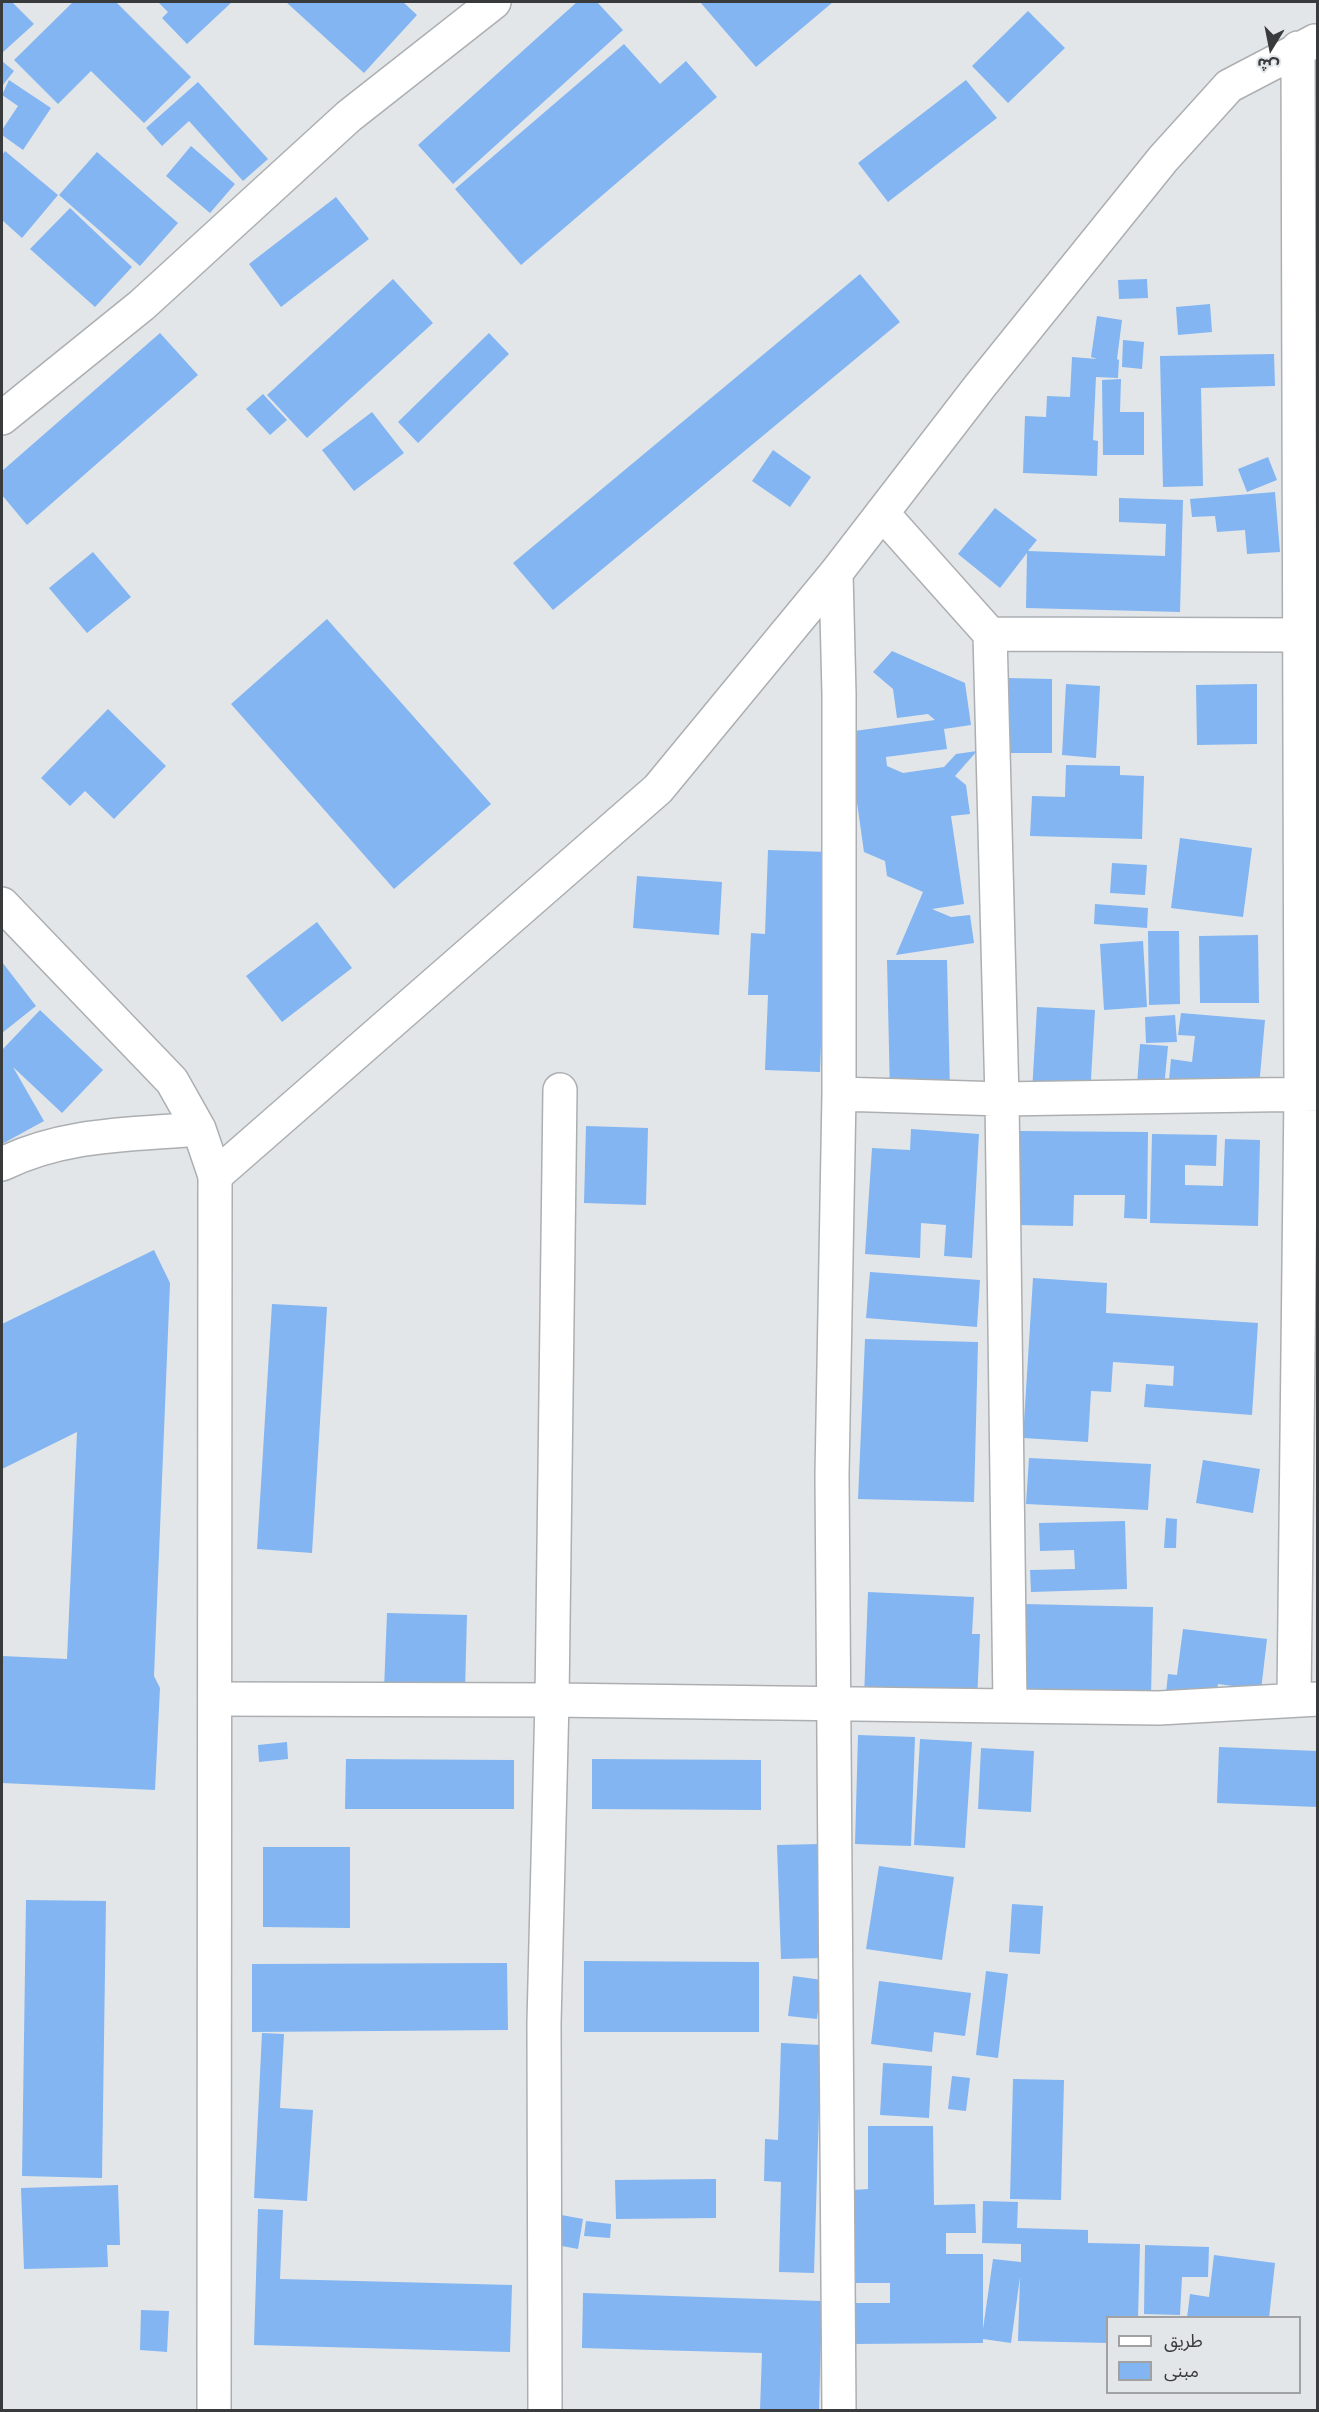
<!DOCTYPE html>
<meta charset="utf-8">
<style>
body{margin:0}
#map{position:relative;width:1319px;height:2412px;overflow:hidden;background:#e3e6e9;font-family:"Exo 2","Noto Sans Arabic",sans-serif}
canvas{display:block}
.frame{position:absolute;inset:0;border:3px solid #393a3b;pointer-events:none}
.legend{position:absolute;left:1106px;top:2316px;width:195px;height:78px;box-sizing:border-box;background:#e3e6e9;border:2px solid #9fa1a3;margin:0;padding:8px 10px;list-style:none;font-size:18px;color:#393a3b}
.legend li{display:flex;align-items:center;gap:12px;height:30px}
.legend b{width:30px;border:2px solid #9fa1a3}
.north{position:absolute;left:1241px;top:18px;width:60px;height:60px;-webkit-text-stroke:4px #e3e6e9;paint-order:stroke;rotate:190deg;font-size:16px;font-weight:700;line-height:24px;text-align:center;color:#393a3b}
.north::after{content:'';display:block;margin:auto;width:21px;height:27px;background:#393a3b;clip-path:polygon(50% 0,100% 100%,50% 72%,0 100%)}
</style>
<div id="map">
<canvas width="1319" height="2412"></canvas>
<div class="frame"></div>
<ul class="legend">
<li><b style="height:8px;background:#fff"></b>طريق</li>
<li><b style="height:16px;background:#82b5f1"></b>مبنى</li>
</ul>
<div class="north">ش</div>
</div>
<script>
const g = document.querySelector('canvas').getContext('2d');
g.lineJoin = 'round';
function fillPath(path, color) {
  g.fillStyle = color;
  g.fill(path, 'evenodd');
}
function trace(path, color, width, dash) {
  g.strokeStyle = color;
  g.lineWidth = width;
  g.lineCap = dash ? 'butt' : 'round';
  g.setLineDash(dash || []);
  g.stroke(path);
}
const building = new Path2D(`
 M 2,2 L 12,2 L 34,24 L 2,53 Z
 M 73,2 L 116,2 L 191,77 L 144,123 L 91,71 L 58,104 L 14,60 Z
 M 158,2 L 232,2 L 187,44 L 162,18 L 168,12 Z
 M 286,2 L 403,2 L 417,15 L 364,73 Z
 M 577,2 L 597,2 L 623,30 L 453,184 L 418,145 Z
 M 700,2 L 833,2 L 756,67 Z
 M 1028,11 L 1065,48 L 1008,103 L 972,66 Z
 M 624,44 L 660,84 L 686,61 L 717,97 L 521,265 L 455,189 Z
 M 2,61 L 14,71 L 2,86 Z
 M 9,80 L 51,108 L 23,150 L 2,135 L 2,130 L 18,106 L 2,95 Z
 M 966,80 L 997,118 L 888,202 L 858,163 Z
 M 198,82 L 268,159 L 243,181 L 189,121 L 162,146 L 146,128 Z
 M 191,146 L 235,184 L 210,213 L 166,176 Z
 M 5,151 L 58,195 L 22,238 L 2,220 L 2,155 Z
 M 97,152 L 178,223 L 140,266 L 59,195 Z
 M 336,197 L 369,239 L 281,307 L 249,264 Z
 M 70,208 L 132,267 L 95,307 L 30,249 Z
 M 860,274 L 900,322 L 553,610 L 513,563 Z
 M 393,279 L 433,323 L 307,438 L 267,395 Z
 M 1147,279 L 1148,298 L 1119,299 L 1118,280 Z
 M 1210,304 L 1212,332 L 1178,335 L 1176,307 Z
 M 1097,316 L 1122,320 L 1117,359 L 1119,360 L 1118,378 L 1096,377 L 1093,440 L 1098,441 L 1097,476 L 1023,473 L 1025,416 L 1046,417 L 1047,396 L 1070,397 L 1072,357 L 1097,359 L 1091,357 Z
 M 160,333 L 198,375 L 27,525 L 2,495 L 2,471 Z
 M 489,333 L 509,354 L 418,443 L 398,422 Z
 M 1123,340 L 1144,342 L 1142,369 L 1122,367 Z
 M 1274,354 L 1275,386 L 1201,388 L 1203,486 L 1163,487 L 1160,356 Z
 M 1316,355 L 1318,409 L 1314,410 Z
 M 1121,379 L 1120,412 L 1144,412 L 1144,455 L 1103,455 L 1102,380 Z
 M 263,394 L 287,420 L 270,435 L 246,409 Z
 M 372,412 L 404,453 L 354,491 L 322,450 Z
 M 773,450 L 811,477 L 790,507 L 752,481 Z
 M 1268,457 L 1277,480 L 1247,492 L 1238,469 Z
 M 1275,492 L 1280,552 L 1247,554 L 1245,530 L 1217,532 L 1215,516 L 1192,517 L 1190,499 Z
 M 1119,498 L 1183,500 L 1180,612 L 1026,608 L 1027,553 L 1000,588 L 958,554 L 995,508 L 1037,540 L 1028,551 L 1165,556 L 1166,524 L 1119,522 Z
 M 93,552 L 131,597 L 87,633 L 49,588 Z
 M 327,619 L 491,804 L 394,889 L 231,704 Z
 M 892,651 L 965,683 L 971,725 L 944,729 L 947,749 L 886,757 L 887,766 L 903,773 L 944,767 L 956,754 L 977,751 L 955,776 L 966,785 L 970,814 L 951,816 L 964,904 L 932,909 L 951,917 L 970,915 L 974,943 L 896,955 L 923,892 L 887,876 L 885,861 L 864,852 L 847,732 L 935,720 L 928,714 L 897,718 L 893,689 L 873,672 Z
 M 1008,678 L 1052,679 L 1052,753 L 1008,753 Z
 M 1066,684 L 1100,686 L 1096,758 L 1062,755 Z
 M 1257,684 L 1257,744 L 1197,745 L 1196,685 Z
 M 108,709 L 166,766 L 114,819 L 85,791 L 70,806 L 41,778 Z
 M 1066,765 L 1120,766 L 1120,775 L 1144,776 L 1142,839 L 1030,836 L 1032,796 L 1065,797 Z
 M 1180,838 L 1252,848 L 1243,917 L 1171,908 Z
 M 768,850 L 828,852 L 820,1072 L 765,1070 L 768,995 L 748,995 L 751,933 L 765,934 Z
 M 1112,863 L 1147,865 L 1145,895 L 1110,893 Z
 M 637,876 L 722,882 L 719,935 L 633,928 Z
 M 1095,904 L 1148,908 L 1147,928 L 1094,924 Z
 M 317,922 L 352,968 L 282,1022 L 246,976 Z
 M 1148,931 L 1179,931 L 1180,1004 L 1149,1005 Z
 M 1258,935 L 1259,1003 L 1200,1003 L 1199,936 Z
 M 1143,941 L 1147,1007 L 1104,1010 L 1100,944 Z
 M 887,960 L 947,960 L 950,1092 L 890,1094 Z
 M 2,962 L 36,1006 L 2,1033 Z
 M 1037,1007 L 1095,1010 L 1090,1096 L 1032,1092 Z
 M 40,1010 L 103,1070 L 62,1113 L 13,1067 L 44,1121 L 2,1144 L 2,1050 Z
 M 1181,1013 L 1265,1020 L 1258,1098 L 1168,1091 L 1171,1059 L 1192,1062 L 1195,1036 L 1178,1035 Z
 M 1175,1015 L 1177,1042 L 1146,1043 L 1145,1017 Z
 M 1140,1044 L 1168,1046 L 1164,1088 L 1137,1085 Z
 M 586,1126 L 648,1128 L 646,1205 L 584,1203 Z
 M 911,1129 L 979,1134 L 972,1258 L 944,1256 L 946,1225 L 921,1223 L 920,1258 L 865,1254 L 872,1148 L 910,1150 Z
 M 1018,1131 L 1148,1132 L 1147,1219 L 1124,1218 L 1125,1195 L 1074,1195 L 1073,1226 L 1017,1225 Z
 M 1152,1134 L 1217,1135 L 1216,1166 L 1185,1165 L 1185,1185 L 1223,1186 L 1225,1139 L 1260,1140 L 1258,1226 L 1150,1223 Z
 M 154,1250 L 170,1283 L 154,1676 L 160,1688 L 155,1790 L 2,1783 L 2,1656 L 67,1659 L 77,1432 L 2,1469 L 2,1324 Z
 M 870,1272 L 980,1280 L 977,1327 L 866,1318 Z
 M 1033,1278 L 1107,1283 L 1106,1313 L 1258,1323 L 1252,1415 L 1144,1407 L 1146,1384 L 1173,1386 L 1174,1366 L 1113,1362 L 1111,1392 L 1091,1391 L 1088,1442 L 1023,1438 Z
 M 272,1304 L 327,1307 L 312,1553 L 257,1549 Z
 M 865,1339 L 978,1342 L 974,1502 L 858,1499 Z
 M 1029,1458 L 1151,1464 L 1148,1510 L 1026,1504 Z
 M 1203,1460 L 1260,1469 L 1253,1513 L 1196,1503 Z
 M 1166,1518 L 1177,1519 L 1176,1548 L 1164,1548 Z
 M 1125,1521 L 1127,1589 L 1031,1592 L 1030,1570 L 1075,1569 L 1074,1550 L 1040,1551 L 1039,1523 Z
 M 868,1592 L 974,1597 L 972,1634 L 980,1634 L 977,1702 L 864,1697 Z
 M 1024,1604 L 1153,1607 L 1151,1696 L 1022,1692 Z
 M 387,1613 L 467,1615 L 465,1692 L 384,1690 Z
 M 1183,1629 L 1267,1639 L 1261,1690 L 1218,1684 L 1215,1708 L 1165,1702 L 1168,1674 L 1177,1675 Z
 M 858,1735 L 915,1737 L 911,1846 L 855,1844 Z
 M 920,1739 L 972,1742 L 965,1848 L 914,1845 Z
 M 287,1742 L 288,1759 L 259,1762 L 258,1745 Z
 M 1219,1747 L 1318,1751 L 1317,1807 L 1217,1803 Z
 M 981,1748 L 1034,1751 L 1031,1812 L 978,1809 Z
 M 346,1759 L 514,1760 L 514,1809 L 345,1809 Z
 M 592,1759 L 761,1760 L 761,1810 L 592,1809 Z
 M 820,1844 L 823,1958 L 781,1959 L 777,1845 Z
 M 263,1847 L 350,1847 L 350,1928 L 263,1927 Z
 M 879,1866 L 954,1877 L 942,1960 L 866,1949 Z
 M 26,1900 L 106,1901 L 102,2178 L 22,2176 Z
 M 1012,1904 L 1043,1906 L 1040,1954 L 1009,1952 Z
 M 584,1961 L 759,1962 L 759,2032 L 584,2032 Z
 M 507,1963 L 508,2030 L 252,2032 L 252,1964 Z
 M 986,1971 L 1008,1974 L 998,2058 L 976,2055 Z
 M 793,1976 L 822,1980 L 817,2019 L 788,2016 Z
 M 879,1981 L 971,1993 L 965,2036 L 934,2032 L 932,2052 L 871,2044 Z
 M 262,2033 L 284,2034 L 280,2108 L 313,2110 L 307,2201 L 254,2198 Z
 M 781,2043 L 821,2045 L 814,2273 L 779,2272 L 781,2182 L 764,2181 L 765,2139 L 778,2140 Z
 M 883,2063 L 932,2066 L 929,2118 L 880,2115 Z
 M 952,2076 L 970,2078 L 966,2111 L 948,2109 Z
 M 1013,2079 L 1064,2080 L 1061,2200 L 1010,2199 Z
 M 868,2126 L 933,2126 L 934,2205 L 975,2204 L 976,2233 L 946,2233 L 946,2254 L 983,2254 L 983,2329 L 993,2259 L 1021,2262 L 1021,2244 L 982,2243 L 983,2201 L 1018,2202 L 1017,2228 L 1088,2230 L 1088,2243 L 1140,2244 L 1138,2318 L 1108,2318 L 1108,2343 L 1018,2341 L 1020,2277 L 1011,2343 L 983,2339 L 983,2343 L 852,2344 L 851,2303 L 890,2303 L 890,2283 L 854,2283 L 853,2190 L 868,2189 Z
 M 716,2179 L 716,2218 L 616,2219 L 615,2180 Z
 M 118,2185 L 120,2245 L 107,2245 L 108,2267 L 24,2269 L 21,2188 Z
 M 258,2209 L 283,2210 L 280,2279 L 512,2285 L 510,2352 L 254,2345 Z
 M 556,2214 L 583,2219 L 578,2249 L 551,2244 Z
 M 586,2221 L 611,2224 L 610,2238 L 584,2236 Z
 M 1145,2245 L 1209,2247 L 1208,2277 L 1182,2277 L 1180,2315 L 1144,2314 Z
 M 1214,2255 L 1275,2263 L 1269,2318 L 1187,2318 L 1190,2294 L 1209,2297 Z
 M 583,2293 L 822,2301 L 819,2410 L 760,2410 L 762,2353 L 582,2348 Z
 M 141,2310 L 169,2311 L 167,2352 L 140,2350 Z`);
const minor = new Path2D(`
 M 2,418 L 142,305 L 349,116 L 494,2
 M 882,513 L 990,634 L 1002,1099 L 1010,1706
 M 836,573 L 839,694 L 839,1094 L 832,1475 L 839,2410
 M 990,634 L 1300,635
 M 839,1094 L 1002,1099 L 1318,1094
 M 215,1176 L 658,789 L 836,573 L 980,386 L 1163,159 L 1229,86 L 1315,41
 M 215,1699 L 552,1700 L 1159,1708 L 1318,1699
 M 1294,1699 L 1301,1093 L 1298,48
 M 545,2410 L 544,2023 L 552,1700 L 560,1090`);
const tertiary = new Path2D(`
 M 2,904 L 172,1081 L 199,1129 L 215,1176 L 214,2410
 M 2,1164 C 66,1133 130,1135 199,1129`);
fillPath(building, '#82b5f1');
trace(minor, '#acafb2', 36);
trace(tertiary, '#acafb2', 36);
trace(minor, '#fff', 33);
trace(tertiary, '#fff', 33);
</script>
